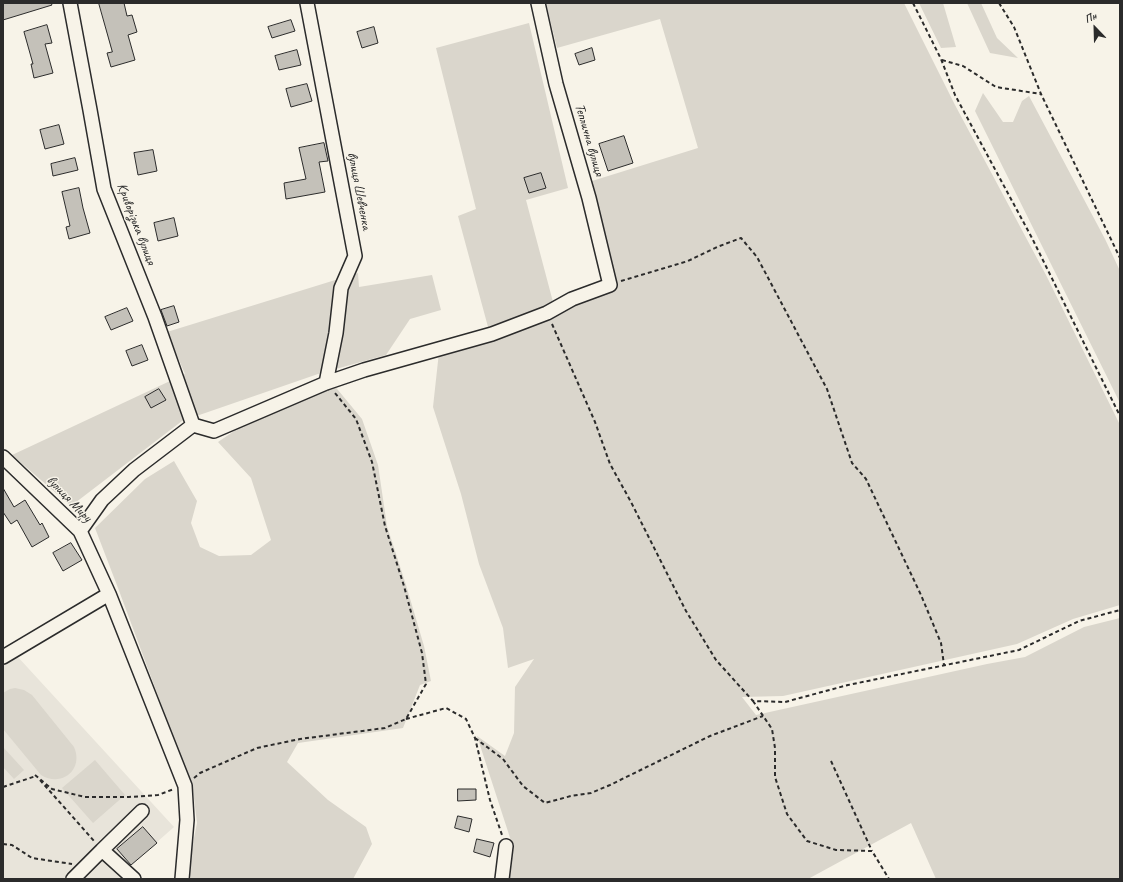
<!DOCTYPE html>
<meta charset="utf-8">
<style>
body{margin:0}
#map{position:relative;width:1123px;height:882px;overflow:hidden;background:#f7f3e8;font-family:Caveat,sans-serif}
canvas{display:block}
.frame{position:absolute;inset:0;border:4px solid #2b2b2b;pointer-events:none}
.north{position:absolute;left:1075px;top:8px;width:40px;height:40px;-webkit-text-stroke:3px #f7f3e8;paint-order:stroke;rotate:337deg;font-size:11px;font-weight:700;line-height:16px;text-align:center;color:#2b2b2b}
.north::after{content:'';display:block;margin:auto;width:14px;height:18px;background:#2b2b2b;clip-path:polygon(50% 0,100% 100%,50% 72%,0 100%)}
</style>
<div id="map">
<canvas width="1123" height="882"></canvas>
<div class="frame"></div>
<div class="north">Пн</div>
</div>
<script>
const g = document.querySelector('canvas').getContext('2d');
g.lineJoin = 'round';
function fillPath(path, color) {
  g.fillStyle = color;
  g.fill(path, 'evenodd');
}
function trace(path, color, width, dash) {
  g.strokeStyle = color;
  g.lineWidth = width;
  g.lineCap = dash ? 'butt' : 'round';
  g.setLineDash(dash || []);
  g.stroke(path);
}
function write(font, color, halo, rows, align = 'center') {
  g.font = font + ' Caveat,sans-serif';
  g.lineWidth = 3;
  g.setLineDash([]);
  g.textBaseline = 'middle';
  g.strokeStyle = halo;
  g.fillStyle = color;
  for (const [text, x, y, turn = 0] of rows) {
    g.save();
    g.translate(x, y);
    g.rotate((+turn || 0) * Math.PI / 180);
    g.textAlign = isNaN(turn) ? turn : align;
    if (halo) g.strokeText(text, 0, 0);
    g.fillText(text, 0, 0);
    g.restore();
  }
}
const built = new Path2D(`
 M 17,656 L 174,827 L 131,865 L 120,879 L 3,879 L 3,665 Z`);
const green = new Path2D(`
 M 546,3 L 904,3 L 955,105 L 1046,275 L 1120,425 L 1120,605 L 1073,619 L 1017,644 L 783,696 L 742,697 L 756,715 L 987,664 L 1025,657 L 1084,627 L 1120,618 L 1120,879 L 936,879 L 911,823 L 808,879 L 509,879 L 513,847 L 477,736 L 505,756 L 514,733 L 515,687 L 534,659 L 508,668 L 503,628 L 479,564 L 461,494 L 433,407 L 439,352 L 491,338 L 458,216 L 476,209 L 436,48 L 529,23 L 568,188 L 526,200 L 553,302 L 614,276 L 592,181 L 698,148 L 660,19 L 557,48 Z
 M 919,3 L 943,3 L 956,47 L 941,48 Z
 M 967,3 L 981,3 L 997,38 L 1018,58 L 990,53 Z
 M 983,93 L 1003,122 L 1013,122 L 1022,101 L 1029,96 L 1105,239 L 1120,271 L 1120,403 L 975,111 Z
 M 358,273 L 359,287 L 432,275 L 441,310 L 410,319 L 386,355 L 318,374 L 182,421 L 71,506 L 12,455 L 185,374 L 167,332 Z
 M 333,384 L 362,419 L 378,465 L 387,526 L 406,585 L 424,646 L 431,681 L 420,685 L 403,728 L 298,743 L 287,762 L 328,800 L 366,827 L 372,844 L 353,879 L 191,879 L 188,868 L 197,823 L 193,790 L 118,588 L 95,528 L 145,479 L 174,461 L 197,501 L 191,523 L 200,547 L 219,556 L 251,555 L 271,540 L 251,478 L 218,442 L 252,419 Z
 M 15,688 L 24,690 L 32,695 L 74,747 C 84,769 62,788 41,775 L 3,729 L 3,693 L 10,689 Z
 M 3,747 L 24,770 L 14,779 L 3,767 Z
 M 95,760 L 125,795 L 93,823 L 62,788 Z`);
const building = new Path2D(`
 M 3,3 L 51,3 L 52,5 L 3,20 Z
 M 99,3 L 124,3 L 127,16 L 132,15 L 137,32 L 128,35 L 135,60 L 111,67 L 107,53 L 112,52 Z
 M 291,20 L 295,31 L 272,38 L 268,27 Z
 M 47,25 L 52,43 L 45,44 L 53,73 L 34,78 L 31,64 L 33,64 L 24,32 Z
 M 374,27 L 378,43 L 362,48 L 357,32 Z
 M 592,48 L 595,60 L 579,65 L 575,54 Z
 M 297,50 L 301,65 L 279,70 L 275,56 Z
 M 307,84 L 312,101 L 291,107 L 286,89 Z
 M 59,125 L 64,144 L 45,149 L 40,130 Z
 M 624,136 L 633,163 L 608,171 L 599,144 Z
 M 324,143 L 328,161 L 319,162 L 325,192 L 286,199 L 284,183 L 306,179 L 299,148 Z
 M 153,150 L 157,171 L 138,175 L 134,153 Z
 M 75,158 L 78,170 L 53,176 L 51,164 Z
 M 541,173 L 546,188 L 529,193 L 524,178 Z
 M 79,188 L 83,208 L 90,233 L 69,239 L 66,227 L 70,226 L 62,192 Z
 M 174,218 L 178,236 L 158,241 L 154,223 Z
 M 174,306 L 179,322 L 167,326 L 161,310 Z
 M 127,308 L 133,321 L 111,330 L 105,317 Z
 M 142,345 L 148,360 L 132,366 L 126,351 Z
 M 159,389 L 166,400 L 151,408 L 145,397 Z
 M 3,488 L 14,507 L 25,500 L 40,525 L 42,523 L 49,537 L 32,547 L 17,520 L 11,524 L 3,512 Z
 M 71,543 L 82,560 L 63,571 L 53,553 Z
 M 458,789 L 476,789 L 476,800 L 458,801 Z
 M 458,816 L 472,819 L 469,832 L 455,828 Z
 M 143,827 L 157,843 L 131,865 L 117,849 Z
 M 477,839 L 494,843 L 490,857 L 474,852 Z`);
const path = new Path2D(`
 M 913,3 L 941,59 L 955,95 L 1032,238 L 1120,416
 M 999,3 L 1014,27 L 1041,94 L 1120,258
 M 942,60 L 963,66 L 996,87 L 1041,94
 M 621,281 L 688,261 L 717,247 L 741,238 L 757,257 L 827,389 L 852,463 L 866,479 L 921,595 L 941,643 L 944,665
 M 552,324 L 595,422 L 610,464 L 631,502 L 686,611 L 716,660 L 753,701 L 785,702 L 848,685 L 1019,650 L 1079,621 L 1120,610
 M 753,701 L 772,729 L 775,748 L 775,777 L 787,814 L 807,841 L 836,850 L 872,851 L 889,879
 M 406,719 L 446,708 L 466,719 L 475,738 L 490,800 L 502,835
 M 475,738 L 503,759 L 523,786 L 545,803 L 571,796 L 591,793 L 610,785 L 710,736 L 763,716
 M 831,761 L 872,851
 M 35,775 L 52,789 L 85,797 L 129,797 L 158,795 L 174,789
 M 194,778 L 200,773 L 257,748 L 300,739 L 385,728 L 406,719 L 426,684 L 422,653 L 404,586 L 385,526 L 372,462 L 356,419 L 335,393
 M 40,780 L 94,841
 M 3,787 L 36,776
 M 3,844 L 12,845 L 32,858 L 72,864`);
const minor = new Path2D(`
 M 70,3 L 90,110 L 104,189 L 155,317 L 193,425
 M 307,3 L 355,256 L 341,288 L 336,333 L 326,383
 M 193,425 L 214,431 L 326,383 L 364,370 L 492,334 L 547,313 L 572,299 L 610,285 L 589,198 L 556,84 L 538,3
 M 3,457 L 80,531 L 109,594 L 185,786 L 187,820 L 182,879
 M 80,531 L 102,500 L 134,470 L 193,425
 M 3,657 L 109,594
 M 102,850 L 142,811
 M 73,879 L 102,850 L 134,879
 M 502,879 L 506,846`);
const streetNames = [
 ["Теплична вулиця",589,140,74],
 ["вулиця Шевченка",359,191,79],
 ["Криворізька вулиця",136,224,69],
 ["вулиця Миру",69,499,46]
];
fillPath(built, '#e8e4da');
fillPath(green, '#dad6cc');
fillPath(building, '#c4c1b9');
trace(building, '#2b2b2b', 1);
trace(minor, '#2b2b2b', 16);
trace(path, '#2b2b2b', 2, [4, 3]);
trace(minor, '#f7f3e8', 13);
write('14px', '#2b2b2b', '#f7f3e8', streetNames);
</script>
